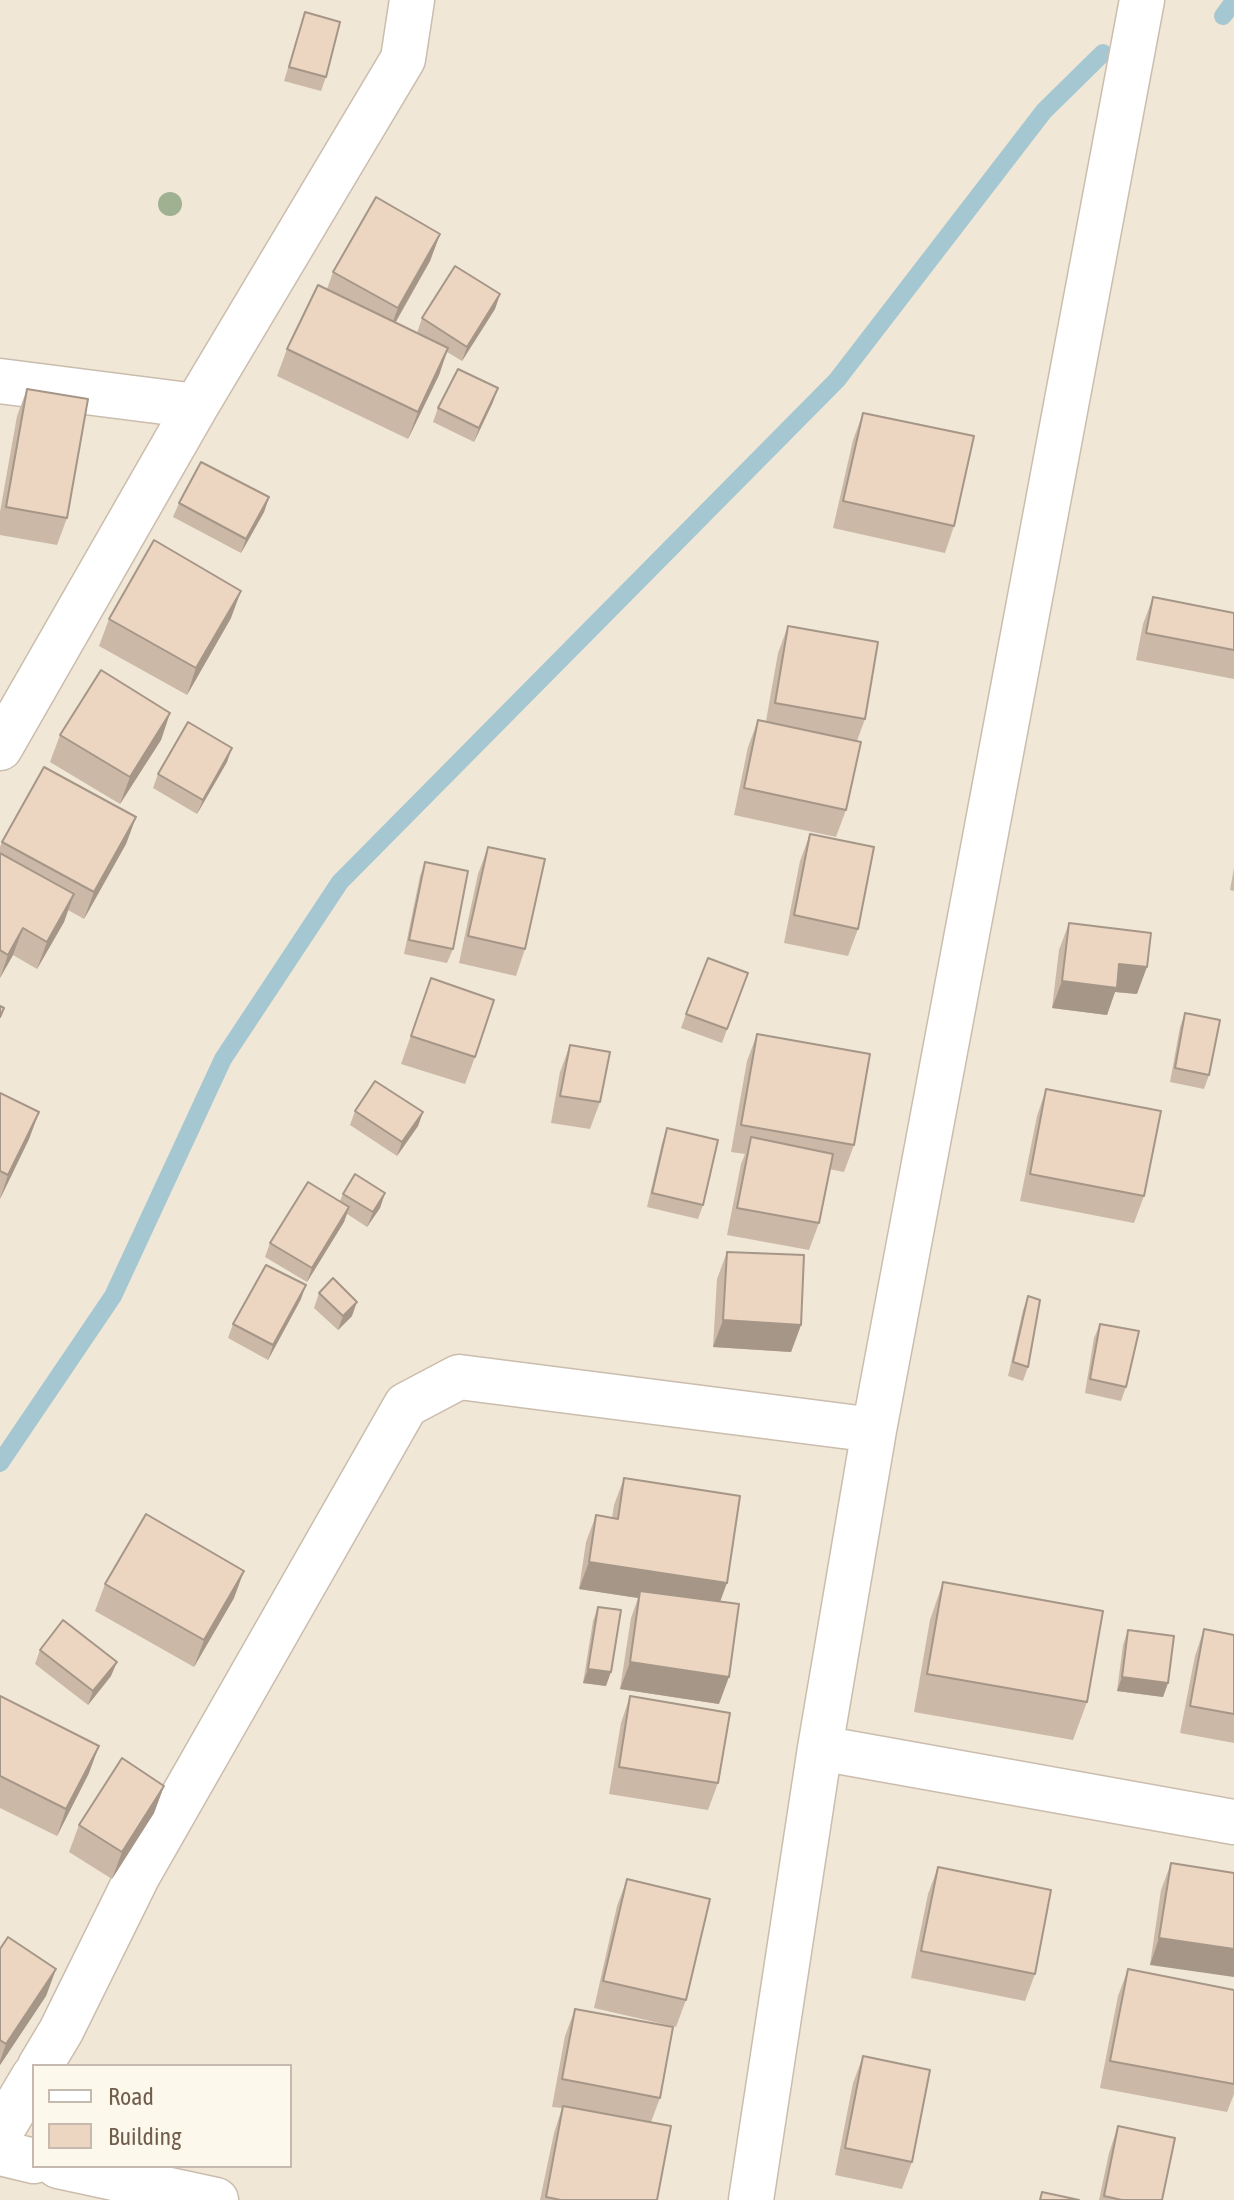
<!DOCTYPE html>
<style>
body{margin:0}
#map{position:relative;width:1234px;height:2200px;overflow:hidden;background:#faf4e7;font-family:"Asap Condensed",sans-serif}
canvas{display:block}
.legend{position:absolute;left:32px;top:2064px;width:260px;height:104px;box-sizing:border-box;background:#fdf8ec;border:2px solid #c5baad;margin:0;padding:10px 14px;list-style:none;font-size:24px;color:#715d4e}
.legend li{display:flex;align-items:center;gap:16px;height:40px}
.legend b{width:40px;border:2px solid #c5baad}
</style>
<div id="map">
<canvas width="1234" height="2200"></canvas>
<ul class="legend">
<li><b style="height:10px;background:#fff"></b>Road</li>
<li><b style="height:22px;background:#ecd6c1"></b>Building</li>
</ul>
</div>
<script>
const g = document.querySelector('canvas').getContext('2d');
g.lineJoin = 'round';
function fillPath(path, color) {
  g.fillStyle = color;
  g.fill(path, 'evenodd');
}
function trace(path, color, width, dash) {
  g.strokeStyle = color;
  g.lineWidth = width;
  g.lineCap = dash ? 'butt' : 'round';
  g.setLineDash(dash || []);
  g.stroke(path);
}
const residential = new Path2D(`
 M 0,0 L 1234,0 L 1234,2200 L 0,2200 ZM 34,2066 L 290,2066 L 290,2166 L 34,2166 Z`);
const stream = new Path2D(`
 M 1223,16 L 1234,1
 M 0,1463 L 113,1296 L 223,1059 L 340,882 L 837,380 L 1044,111 L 1103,53`);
const minor = new Path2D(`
 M 0,381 L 196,406
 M 0,748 L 196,406 L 403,59 L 412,0
 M 820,1748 L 1234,1822
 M 40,2066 L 61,2031 L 138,1875 L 406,1405 L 459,1377 L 874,1430
 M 0,2133 L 34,2076
 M 0,2153 L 34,2161
 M 58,2166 L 216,2200
 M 751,2200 L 820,1748 L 874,1430 L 1142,0`);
const trees = [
 [170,204]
];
const wall = new Path2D(`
 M 305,12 L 326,77 L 321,91 L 284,81 Z
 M 440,234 L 430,261 L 396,322 L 417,333 L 422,318 L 500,294 L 495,309 L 462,361 L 447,352 L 439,375 L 408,439 L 277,376 L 287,349 L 327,289 L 333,272 Z
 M 27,389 L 67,518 L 57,545 L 0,535 L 0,512 L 17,416 Z
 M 493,402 L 474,442 L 433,422 L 438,408 Z
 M 863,413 L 954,526 L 945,553 L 833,528 L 853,440 Z
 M 269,497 L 264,512 L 241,553 L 173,517 L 179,503 Z
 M 1153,597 L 1234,613 L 1234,679 L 1136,660 L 1143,624 Z
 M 231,618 L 187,695 L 99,646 L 109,619 Z
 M 788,626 L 865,719 L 857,741 L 846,810 L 836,837 L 734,815 L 748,747 L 758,720 L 766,721 L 778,653 Z
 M 170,713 L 161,740 L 120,804 L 50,762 L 60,735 Z
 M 227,762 L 197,814 L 153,788 L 158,774 Z
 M 136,817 L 126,844 L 84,919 L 68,910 L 64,922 L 37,969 L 13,955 L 0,978 L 0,847 L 2,842 Z
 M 810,834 L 858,929 L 848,956 L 784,943 L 800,861 Z
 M 488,847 L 525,949 L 516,976 L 459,963 L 478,874 Z
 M 425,862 L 453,949 L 447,963 L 404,954 L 420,876 Z
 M 1234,868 L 1234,891 L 1230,890 Z
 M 1069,923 L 1137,994 L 1115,992 L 1107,1015 L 1052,1008 L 1059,950 Z
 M 748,973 L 722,1043 L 681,1028 L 686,1014 Z
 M 431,978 L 475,1057 L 465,1084 L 401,1064 Z
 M 1185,1013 L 1209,1075 L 1204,1089 L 1170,1082 L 1180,1027 Z
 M 757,1034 L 854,1145 L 844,1172 L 829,1169 L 819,1223 L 809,1250 L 727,1235 L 741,1164 L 745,1154 L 731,1152 L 747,1061 Z
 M 570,1045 L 600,1102 L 590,1129 L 551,1123 L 560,1072 Z
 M 1046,1089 L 1144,1196 L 1134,1223 L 1020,1201 L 1037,1116 Z
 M 0,1093 L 39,1112 L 29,1139 L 0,1199 Z
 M 355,1111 L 423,1112 L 418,1126 L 397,1156 L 350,1125 Z
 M 667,1128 L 703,1205 L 698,1219 L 647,1207 L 662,1143 Z
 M 385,1193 L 380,1208 L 367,1227 L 347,1214 L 344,1222 L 307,1282 L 265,1257 L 270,1243 L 340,1201 L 343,1194 Z
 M 727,1252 L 801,1325 L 791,1352 L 713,1347 L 717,1279 Z
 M 319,1293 L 352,1316 L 338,1330 L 314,1308 Z
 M 1028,1296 L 1028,1367 L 1023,1381 L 1008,1376 L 1023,1310 Z
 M 301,1299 L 268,1360 L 228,1338 L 233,1324 Z
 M 1100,1324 L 1126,1387 L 1121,1401 L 1085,1393 L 1094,1338 Z
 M 624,1478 L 720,1602 L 719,1704 L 620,1689 L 631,1618 L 638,1598 L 579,1589 L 586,1542 L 596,1515 L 612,1518 L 614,1505 Z
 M 943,1582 L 1087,1702 L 1073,1740 L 914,1712 L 930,1620 Z
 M 105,1584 L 234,1598 L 194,1667 L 95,1611 Z
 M 598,1607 L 606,1686 L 583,1683 L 593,1621 Z
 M 1204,1629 L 1234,1635 L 1234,1743 L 1180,1733 L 1195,1656 Z
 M 1128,1630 L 1168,1683 L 1163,1697 L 1117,1691 L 1123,1645 Z
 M 40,1650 L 111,1676 L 88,1705 L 35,1664 Z
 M 0,1696 L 89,1773 L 57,1836 L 0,1808 Z
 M 630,1696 L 718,1783 L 708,1810 L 609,1794 L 621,1723 Z
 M 164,1786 L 154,1813 L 112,1879 L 69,1852 L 79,1825 Z
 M 1171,1863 L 1234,1873 L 1150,1965 L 1161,1890 Z
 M 938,1867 L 1035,1974 L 1025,2001 L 911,1978 L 928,1894 Z
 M 627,1879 L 686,2000 L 676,2027 L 594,2008 L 617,1906 Z
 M 0,1949 L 56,1969 L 46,1996 L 0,2065 Z
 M 1128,1969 L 1234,1990 L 1234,2094 L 1227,2112 L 1100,2088 L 1118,1996 Z
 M 575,2009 L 660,2098 L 651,2122 L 657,2200 L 540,2200 L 554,2133 L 562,2108 L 552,2107 L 565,2036 Z
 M 863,2056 L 912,2162 L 902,2189 L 835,2175 L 853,2083 Z
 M 1118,2126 L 1162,2200 L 1099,2200 L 1109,2153 Z`);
const shadedWall = new Path2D(`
 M 440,234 L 430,261 L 388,335 L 398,308 Z
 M 500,294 L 495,309 L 462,361 L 467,347 Z
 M 448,348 L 439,375 L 408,439 L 418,412 Z
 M 498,388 L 493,402 L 474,442 L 479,428 Z
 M 269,497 L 264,512 L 241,553 L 246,539 Z
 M 241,591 L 231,618 L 187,695 L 196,668 Z
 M 170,713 L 161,740 L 120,804 L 130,777 Z
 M 232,748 L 227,762 L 197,814 L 203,800 Z
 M 136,817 L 126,844 L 84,919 L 94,892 Z
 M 74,894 L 64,922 L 37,969 L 47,942 Z
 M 23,928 L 13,955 L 0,978 L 8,955 Z
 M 1119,964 L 1147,967 L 1137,994 L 1115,992 L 1107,1015 L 1052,1008 L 1062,981 Z
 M 39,1112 L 29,1139 L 0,1199 L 8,1175 Z
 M 423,1112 L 418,1126 L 397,1156 L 402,1142 Z
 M 385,1193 L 380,1208 L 367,1227 L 373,1212 Z
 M 349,1207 L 344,1222 L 307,1282 L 312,1268 Z
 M 306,1285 L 301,1299 L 268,1360 L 273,1345 Z
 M 357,1302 L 352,1316 L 338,1330 L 343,1316 Z
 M 723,1320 L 801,1325 L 791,1352 L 713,1347 Z
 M 589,1562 L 727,1583 L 717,1610 L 640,1591 L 638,1598 L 579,1589 Z
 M 244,1571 L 234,1598 L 194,1667 L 204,1640 Z
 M 117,1662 L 111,1676 L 88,1705 L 93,1691 Z
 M 630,1662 L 729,1677 L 719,1704 L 620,1689 Z
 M 588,1669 L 611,1672 L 606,1686 L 583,1683 Z
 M 1122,1677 L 1168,1683 L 1163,1697 L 1117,1691 Z
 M 99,1746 L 89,1773 L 57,1836 L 66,1809 Z
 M 164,1786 L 154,1813 L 112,1879 L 122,1852 Z
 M 1159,1938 L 1234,1949 L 1234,1977 L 1150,1965 Z
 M 56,1969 L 46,1996 L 0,2065 L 0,2061 L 6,2044 Z`);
const building = new Path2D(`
 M 305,12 L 340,22 L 326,77 L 289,67 Z
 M 376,197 L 440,234 L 398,308 L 333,272 Z
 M 455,266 L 500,294 L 467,347 L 422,318 Z
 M 318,285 L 448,348 L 418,412 L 287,349 Z
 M 458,369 L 498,388 L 479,428 L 438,408 Z
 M 27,389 L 88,399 L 67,518 L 6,507 Z
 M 863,413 L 974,436 L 954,526 L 843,501 Z
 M 201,462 L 269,497 L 246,539 L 179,503 Z
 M 154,540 L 241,591 L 196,668 L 109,619 Z
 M 1153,597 L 1234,613 L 1234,650 L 1146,633 Z
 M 788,626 L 878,642 L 865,719 L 775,703 Z
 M 101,670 L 170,713 L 130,777 L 60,735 Z
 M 758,720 L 861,742 L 846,810 L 744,788 Z
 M 188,722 L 232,748 L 203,800 L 158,774 Z
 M 44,767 L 136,817 L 94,892 L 2,842 Z
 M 810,834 L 874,847 L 858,929 L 794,915 Z
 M 488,847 L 545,859 L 525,949 L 468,936 Z
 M 0,853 L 74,894 L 47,942 L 23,928 L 8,955 L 0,950 Z
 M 425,862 L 468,871 L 453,949 L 409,940 Z
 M 1069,923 L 1151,933 L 1147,967 L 1119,964 L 1117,988 L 1062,981 Z
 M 708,958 L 748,973 L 727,1029 L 686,1014 Z
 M 431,978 L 494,1000 L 475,1057 L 411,1036 Z
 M 0,1006 L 4,1008 L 0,1017 Z
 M 1185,1013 L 1220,1020 L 1209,1075 L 1175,1068 Z
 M 757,1034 L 870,1054 L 854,1145 L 741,1125 Z
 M 570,1045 L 610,1052 L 600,1102 L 560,1096 Z
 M 375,1081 L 423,1112 L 402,1142 L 355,1111 Z
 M 1046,1089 L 1161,1111 L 1144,1196 L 1030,1174 Z
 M 0,1093 L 39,1112 L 8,1175 L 0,1171 Z
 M 667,1128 L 718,1140 L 703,1205 L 652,1193 Z
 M 751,1137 L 833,1154 L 819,1223 L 737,1208 Z
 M 355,1174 L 385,1193 L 373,1212 L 343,1194 Z
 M 308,1182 L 349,1207 L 312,1268 L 270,1243 Z
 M 727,1252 L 804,1255 L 801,1325 L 723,1320 Z
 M 266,1265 L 306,1285 L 273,1345 L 233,1324 Z
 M 333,1278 L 357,1302 L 343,1316 L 319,1293 Z
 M 1028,1296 L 1040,1300 L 1028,1367 L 1013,1362 Z
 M 1100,1324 L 1139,1331 L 1126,1387 L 1090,1379 Z
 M 624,1478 L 740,1496 L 727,1583 L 589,1562 L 596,1515 L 618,1519 Z
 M 146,1514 L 244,1571 L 204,1640 L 105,1584 Z
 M 943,1582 L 1103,1611 L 1087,1702 L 927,1674 Z
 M 640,1591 L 739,1604 L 729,1677 L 630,1662 Z
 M 598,1607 L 621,1610 L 611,1672 L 588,1669 Z
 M 63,1620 L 117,1662 L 93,1691 L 40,1650 Z
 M 1204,1629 L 1234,1635 L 1234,1714 L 1190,1706 Z
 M 1128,1630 L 1174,1636 L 1168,1683 L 1122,1677 Z
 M 0,1696 L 99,1746 L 66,1809 L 0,1776 Z
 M 630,1696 L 730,1713 L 718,1783 L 619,1767 Z
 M 122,1758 L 164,1786 L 122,1852 L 79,1825 Z
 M 1171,1863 L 1234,1873 L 1234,1949 L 1159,1938 Z
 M 938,1867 L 1051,1890 L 1035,1974 L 921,1951 Z
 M 627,1879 L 710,1899 L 686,2000 L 603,1981 Z
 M 8,1937 L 56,1969 L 6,2044 L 0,2040 L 0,1949 Z
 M 1128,1969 L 1234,1990 L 1234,2084 L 1110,2061 Z
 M 575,2009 L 673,2027 L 660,2098 L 562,2079 Z
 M 863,2056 L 930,2070 L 912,2162 L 845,2148 Z
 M 563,2106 L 671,2126 L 657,2200 L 561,2200 L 546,2197 Z
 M 1118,2126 L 1175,2138 L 1162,2200 L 1122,2200 L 1104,2196 Z
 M 1042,2192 L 1079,2200 L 1040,2200 Z`);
fillPath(residential, '#f1e7d6');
trace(stream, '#a4c7d2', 18);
trace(minor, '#cbbdae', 47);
trace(minor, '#fff', 44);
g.fillStyle = '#9fb191';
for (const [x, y] of trees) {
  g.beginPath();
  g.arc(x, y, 12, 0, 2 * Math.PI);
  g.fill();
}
fillPath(wall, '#cbb8a6');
fillPath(shadedWall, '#a59687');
fillPath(building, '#ecd6c1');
trace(building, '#a59687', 2);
</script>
